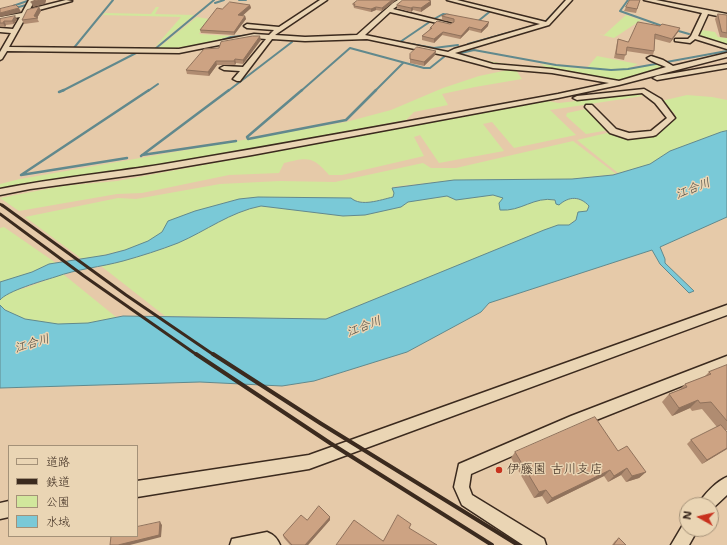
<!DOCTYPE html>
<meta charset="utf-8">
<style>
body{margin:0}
#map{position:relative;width:727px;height:545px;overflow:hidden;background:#e6caa9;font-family:"Shantell Sans","Klee One",sans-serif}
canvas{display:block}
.legend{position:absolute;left:8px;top:445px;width:130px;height:92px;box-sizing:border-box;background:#ead5b4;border:1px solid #a49178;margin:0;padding:5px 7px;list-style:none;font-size:12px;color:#3b2a1e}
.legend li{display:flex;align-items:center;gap:8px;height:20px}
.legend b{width:20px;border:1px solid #a49178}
.north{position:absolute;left:679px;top:497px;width:40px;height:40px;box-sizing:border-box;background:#ead5b4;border:1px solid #a49178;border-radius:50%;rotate:278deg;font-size:11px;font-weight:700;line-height:16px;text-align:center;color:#3b2a1e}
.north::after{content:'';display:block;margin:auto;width:14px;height:18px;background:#c8321e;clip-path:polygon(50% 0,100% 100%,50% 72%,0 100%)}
</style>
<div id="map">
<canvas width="727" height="545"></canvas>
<ul class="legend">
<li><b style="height:5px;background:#ead5b4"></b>道路</li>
<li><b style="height:5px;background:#3b2a1e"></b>鉄道</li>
<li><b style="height:11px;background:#d1e79c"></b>公園</li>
<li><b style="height:11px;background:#7ac9d7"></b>水域</li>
</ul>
<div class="north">N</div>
</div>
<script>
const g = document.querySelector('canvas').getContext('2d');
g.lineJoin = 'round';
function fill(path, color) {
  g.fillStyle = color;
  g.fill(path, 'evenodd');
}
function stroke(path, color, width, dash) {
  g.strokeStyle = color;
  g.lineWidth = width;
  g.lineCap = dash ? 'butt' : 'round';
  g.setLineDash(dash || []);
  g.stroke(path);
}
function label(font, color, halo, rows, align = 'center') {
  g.font = font + ' "Shantell Sans","Klee One",sans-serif';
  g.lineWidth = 3;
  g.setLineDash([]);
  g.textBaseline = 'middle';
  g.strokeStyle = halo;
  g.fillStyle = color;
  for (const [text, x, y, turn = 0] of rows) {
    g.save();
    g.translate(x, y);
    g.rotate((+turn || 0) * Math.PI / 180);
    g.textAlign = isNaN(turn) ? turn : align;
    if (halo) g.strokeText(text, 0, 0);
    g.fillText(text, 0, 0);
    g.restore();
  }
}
fill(new Path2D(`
 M156,7H159L155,14L194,15L155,47L181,17L103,15L105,13L151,14Z
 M626,15L641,20L614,38L598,34L604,35Z
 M197,17L209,19L199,34L231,36C206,44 182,48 157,49Z
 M702,30L715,32L718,37L727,38V45L701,37L699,35Z
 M463,54C490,64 517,65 546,67L540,64L586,69L597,56L638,64L625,70L663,63L667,66L619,80L553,70L500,66L460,55Z
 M508,70H516L522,79L475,87L442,94L448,105L414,112L406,120L203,158L0,188V184L20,179L346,122L391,110L443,88L479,76Z
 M637,94L643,96L550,110L576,135L514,148L492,122L483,124L504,151L439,163L420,135L414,137L424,156L342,175H329C313,156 308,157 284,163L279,173L229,175L142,193L117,194L19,211L0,198L62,186L117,181L547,101L559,103Z
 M687,95L712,97L727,100V131L721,132L670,151L650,164L618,173L577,140L611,132C628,145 669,136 675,114L661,101Z
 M586,109L609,130L586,134L566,116L567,113Z
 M573,141L616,174L572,179L454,180L392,187L395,193L393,197C381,200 366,205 354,200L306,197H258L239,199L195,211L165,228C155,246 101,256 82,259L25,217L118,198L136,199L220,184L280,181L335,182L423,163L431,168H456Z
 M493,195C507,197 522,201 537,200C543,200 552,196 557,203C569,198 579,196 589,205L587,211L569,225H558L326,319L165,316L101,266C127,260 155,253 180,242C207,230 231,212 261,206L343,216L365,215L401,207L408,202L447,196L456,200Z
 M4,227L56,263L49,264L32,272L0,282V228Z
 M63,274L116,317C107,319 98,322 89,323C63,327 19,324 0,305V300L3,296L12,291L25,288Z`), '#d1e79c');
const water = new Path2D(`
 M727,131V217L660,247L665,259V263L694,291L689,293L660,264L652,250L489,303L481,312L407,352L314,381L282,386L200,382L0,388V305L5,310L25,319L58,324L88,323L123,316L326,319L544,230L558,225H569L576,220L578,212L587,211L589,206C580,196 569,196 559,205L556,204L555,200C534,196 521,212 500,210L499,203L503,198L493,195L456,200L447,196L408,202L401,207L365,215L343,216L261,206C230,212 206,231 178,243C160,250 141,256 123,261C101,267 77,269 55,277C42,281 7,291 0,300V282L32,272L49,264L106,255L125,250L148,241L162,232L168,221L195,211L239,199L258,197L351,198C361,207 380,200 393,197L394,193L392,188L454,180L572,179L613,175L650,164L670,151L721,132Z`);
fill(water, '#7ac9d7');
stroke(water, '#61898d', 1);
stroke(new Path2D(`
 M239,0H246
 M628,0L620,11L665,27
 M657,0L691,7
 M215,3L224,0
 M13,6L30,0
 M15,8L26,5
 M11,15L21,13
 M434,19L443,14L449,15
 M535,19L545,22L566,0
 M477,22L493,9
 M675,30L689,34
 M365,36L434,48L458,45
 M216,42L231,37L251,35
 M400,42L431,21
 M468,44L544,23
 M73,49L113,0
 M155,49L214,0
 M461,53L474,50L556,65L611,70L628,69L727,51
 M62,91L138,52
 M148,91L158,84
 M228,91L292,42
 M301,91L350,48L424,68H430L445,56
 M375,91L403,63`), '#61898d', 2);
stroke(new Path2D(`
 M302,90L247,137L248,139L346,120L376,90
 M59,92L64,90
 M142,155L236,141
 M141,156L229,90
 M127,158L21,175L149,90`), '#61898d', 2.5);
const minor = new Path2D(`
 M29,0H35L30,9L66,0L72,1L28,13L9,47L179,49L254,34L269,35L274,30L247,28L244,26L247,24L279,27L320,0H327L275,35L305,37L357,35L393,3L398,0H406L393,9L453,24L450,26L390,12L365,35L448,52L454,49L540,24L447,0H457L546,22L566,0H572L549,25L455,53L493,64L552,69L619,81L666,67C660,64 652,62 647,58L651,56L663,60L673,66L727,53V57L619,85L558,98L252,155L141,174L30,189L0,195V189C54,178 110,173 165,164C296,142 427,118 558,94L609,83L552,73L493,68L448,56L367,39L305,41L272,39L240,81H237L233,79L240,71L224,70L220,68L224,66L243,67L266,39L254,38L179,53L7,51L2,59L0,60V52L11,33L0,32V28L13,29L20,17L0,21V17L22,13Z
 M644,0H656L727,14V18L708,14L698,36L727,45V49L695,39L690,43L675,41V39H688L691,36L702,13Z
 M727,64V68L657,80L653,78L657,76Z
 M644,89L661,99L675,118L656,135L653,136L628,139L610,133L585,107L586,105H592L616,129L629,133L651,131L667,118L655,103L642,93L577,100L573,98L577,96Z
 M727,305V315L309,469L137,497V481L309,455Z
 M727,356V368L581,426L471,474L469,487L472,495L544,539L546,545H523L462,505L454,487L459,464L571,416Z
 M727,477V495L711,510V505H698C703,495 717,481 727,477Z
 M9,501V517L0,519V503Z
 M687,522V529H698L689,545H671L684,523Z
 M267,532C274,535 277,538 280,545H230L232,539Z`);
stroke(minor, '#3b2a1e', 3);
fill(minor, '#ead5b4');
stroke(new Path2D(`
 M0,204L3,206`), '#3b2a1e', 2.5);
stroke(new Path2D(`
 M2,205L126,295L214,355
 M0,214L84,276L197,355`), '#3b2a1e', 3);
stroke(new Path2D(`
 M196,354L330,443L492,545
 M213,354L320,423L518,545`), '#3b2a1e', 4);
fill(new Path2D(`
 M396,0L382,11L376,10L371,12L354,8L353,4Z
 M403,0H429L431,5L421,12L413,10L411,12L397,8V5Z
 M640,0L636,13L624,11L626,7Z
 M250,5L251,8L242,16H245L246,19L234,35L201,33L200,30L222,9Z
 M39,7L41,11L37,18L39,22L24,24L22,20Z
 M718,14L727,15V38L720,37L715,19Z
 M442,16L488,26L481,33L469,30L460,39L442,35L434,43L422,40V36L429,30L430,28L450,24L453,22L442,20Z
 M0,19H17L14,24L6,25L5,27L0,26Z
 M660,26L680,28L678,32L670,43L655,39L654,51L653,55L626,51L624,60L614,58L617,43L618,39L628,42Z
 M261,40L243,64L236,63L235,65H217L209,76L187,74L186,70Z
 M436,51L435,55L424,66L410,63V54Z
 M727,365V430H726L727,449L702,464L687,444L691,440L717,427L702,409L692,411L690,408L672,416L662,402L669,394L679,390L685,384L704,377L709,372Z
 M618,451L646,472L639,478L626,482L621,475L608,482L604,476L547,504L542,496L534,498L511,458L515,452Z
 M307,520H330L308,545H290L284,538L283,535Z
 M619,538L626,545H612L615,541Z`), '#b08c71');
fill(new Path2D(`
 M41,0H46V1L45,4L33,7L31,2Z
 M392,0H396L382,11V8Z
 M428,0H429V2L431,1V5L421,12V8Z
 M250,5L251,8L239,19L238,15Z
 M39,7L41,11L37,18L34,16Z
 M376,7V10L371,12V9Z
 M413,7V10L411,12V8Z
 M19,8L21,12L0,17V13Z
 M15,16L17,19L14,24L12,21Z
 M245,16L246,19L234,35V32Z
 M4,21L6,25L5,27L3,23Z
 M489,22L488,26L481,33V30Z
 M469,27V30L460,39L461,36Z
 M680,28L678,32L670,43L672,39Z
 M443,32L442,35L434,43V39Z
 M260,36L261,40L243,64V60Z
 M436,51L435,55L424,66V62Z
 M235,59L236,63L235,65L234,61Z
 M216,61L217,65L209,76L208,72Z
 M698,400L690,408L672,416L679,408Z
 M727,448V449L702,464L707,460Z
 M627,468L621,475L608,482L614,476Z
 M610,470L604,476L547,504L552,498Z
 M646,472L639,478L626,482L632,476Z
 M546,490L542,496L534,498L539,492Z
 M330,517V520L308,545H305Z
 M160,522L162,525L161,537L130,545H118Z`), '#90725c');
const building = new Path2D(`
 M36,0H41L31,2Z
 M358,0H392L382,8L376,7L371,9L354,6L355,4H353Z
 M403,0H428L431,1L421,8L413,7L411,8L397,5Z
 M630,0H640L637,9L626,7Z
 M230,2L250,5L238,15L245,16L234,32L200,30L217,8L222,9Z
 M16,5L19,8L0,13V9Z
 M39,7L34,16L38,18L22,20L27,10Z
 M447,14L489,22L481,30L469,27L461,36L443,32L434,39L422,36L432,28H430L437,21L450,24L454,22V19L442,16Z
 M718,14L727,15V33L722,32Z
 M15,16L12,21H4L3,23H0V19Z
 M638,22L660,26L662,24L680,28L672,39L655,34L654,51L627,47L626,55L616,54L618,39L628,42Z
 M253,36H260L243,60L235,59L234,61H216L208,72L186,70L204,49L219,48L221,42Z
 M417,47L436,51L424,62L410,59V54Z
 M727,365V421L711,402L700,403L698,400L679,408L669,394L687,387L685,384L711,374L709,372Z
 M595,417L618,451L627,446L646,472L632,476L627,468L614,476L610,470L552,498L546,490L539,492L515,452Z
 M721,425L727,432V448L707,460L691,440Z
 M319,506L330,517L305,545H292L283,535L301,515L307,520Z
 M398,515L411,524L409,528L437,545H336L354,520L383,541Z
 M160,522L159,535L118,545H110L111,536H137V527Z
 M619,538L626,545H614Z`);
fill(building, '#cda383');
stroke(building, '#90725c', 1);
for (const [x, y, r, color] of [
 [499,470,4,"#c8321e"]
]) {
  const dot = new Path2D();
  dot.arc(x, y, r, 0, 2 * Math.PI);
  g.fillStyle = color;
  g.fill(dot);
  stroke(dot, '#ead5b4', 1.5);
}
label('italic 12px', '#44423a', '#ead5b4', [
 ["江合川",693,189,-21],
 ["江合川",364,327,-21],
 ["江合川",32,344,-17]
]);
label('13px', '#3b2a1e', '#ead5b4', [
 ["伊藤園 古川支店",507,470]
], 'left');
</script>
